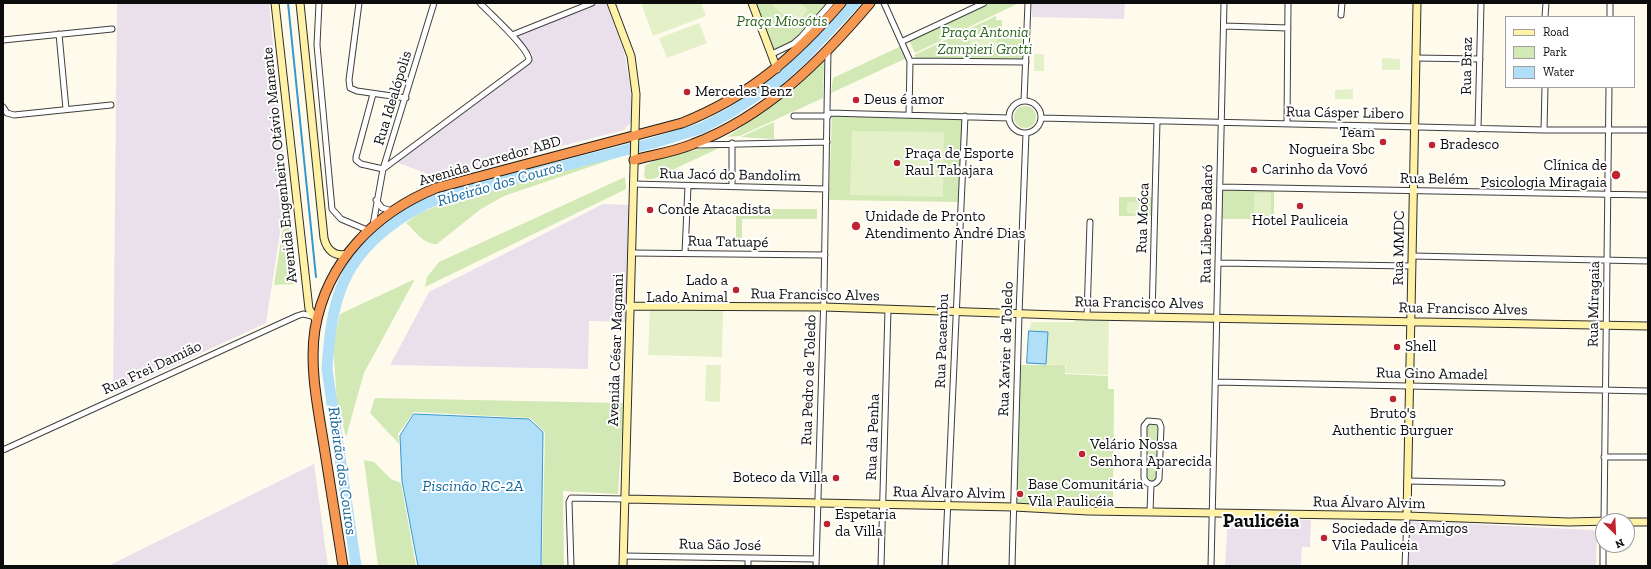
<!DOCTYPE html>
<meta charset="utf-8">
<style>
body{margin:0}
#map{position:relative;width:1651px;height:569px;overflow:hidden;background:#fffbec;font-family:"Zilla Slab",serif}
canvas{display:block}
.frame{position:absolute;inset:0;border:4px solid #0c0c0c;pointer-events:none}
.legend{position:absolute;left:1505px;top:16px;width:130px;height:72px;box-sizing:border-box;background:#fff;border:1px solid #9e9e9e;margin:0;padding:5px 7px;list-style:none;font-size:12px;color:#0c0c0c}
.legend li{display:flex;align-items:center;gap:8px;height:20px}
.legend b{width:20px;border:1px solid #9e9e9e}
.north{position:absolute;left:1595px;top:513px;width:40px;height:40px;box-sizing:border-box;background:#fff;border:1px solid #9e9e9e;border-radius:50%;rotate:156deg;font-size:11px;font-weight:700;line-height:16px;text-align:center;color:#0c0c0c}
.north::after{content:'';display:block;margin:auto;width:14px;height:18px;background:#be232f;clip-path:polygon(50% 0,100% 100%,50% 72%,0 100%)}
</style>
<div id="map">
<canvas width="1651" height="569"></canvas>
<div class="frame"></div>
<ul class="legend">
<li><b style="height:5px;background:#fff2a7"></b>Road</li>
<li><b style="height:11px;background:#d2e9b5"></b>Park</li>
<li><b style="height:11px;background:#b0dff7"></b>Water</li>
</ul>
<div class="north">N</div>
</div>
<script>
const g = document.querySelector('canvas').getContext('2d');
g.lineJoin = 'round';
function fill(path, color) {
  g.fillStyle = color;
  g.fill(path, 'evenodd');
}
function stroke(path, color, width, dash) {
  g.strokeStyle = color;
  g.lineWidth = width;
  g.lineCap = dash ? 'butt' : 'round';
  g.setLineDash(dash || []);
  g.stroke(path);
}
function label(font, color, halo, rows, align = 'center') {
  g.font = font + ' "Zilla Slab",serif';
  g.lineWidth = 4;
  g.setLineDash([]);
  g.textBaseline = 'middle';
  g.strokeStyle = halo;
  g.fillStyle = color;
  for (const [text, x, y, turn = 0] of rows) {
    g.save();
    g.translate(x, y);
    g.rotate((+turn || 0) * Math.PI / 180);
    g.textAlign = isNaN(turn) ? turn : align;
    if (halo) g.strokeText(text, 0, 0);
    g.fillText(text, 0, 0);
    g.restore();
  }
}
fill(new Path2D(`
 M117,3H269L287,188L266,323L113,394Z
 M600,3H606L624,52L630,85L632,110L631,122L624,130L438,178L396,162L531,62L533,55L516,36Z
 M1032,3H1125L1124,19L1032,17Z
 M603,204L630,205L626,322L589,321L588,369L390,365L429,292Z
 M314,464L328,566H108Z
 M1228,516L1311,520L1310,547H1302L1301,566H1225Z
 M1409,521L1593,530L1597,533L1596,566H1407Z`), '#eae0eb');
fill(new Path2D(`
 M753,3H828L792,42L773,52Z
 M986,3H1019L915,53L909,40Z
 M996,16V20H1002V30H1022V60L917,59L914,55Z
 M901,46L907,58L831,93L833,78Z
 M824,59L823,98L740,136L727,137L792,92Z
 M1014 117a11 11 0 1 1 22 0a11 11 0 1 1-22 0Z
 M832,115L962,120L958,202L829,200Z
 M774,122V139L741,137Z
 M718,145L717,149L653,179H646L644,176L645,165L667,156Z
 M622,153V156L504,196L481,209L437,244C424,245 415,231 406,223L418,214L451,200Z
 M625,177L626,189L425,287L427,277L439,262Z
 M289,188L297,284L274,285Z
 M1221,189H1274V219H1221Z
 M1119,197H1154V216H1119Z
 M736,209H817V219H742V248H736Z
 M415,279L364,373L346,437L337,402L333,343L340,314Z
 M1019,365H1065V374L1108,376V389H1114L1113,510L1015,507Z
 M375,398L624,403L618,494L563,491L564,566H542L545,432L530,418L414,412L398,434L399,444L370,413Z
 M1147,423H1158L1157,481H1146Z
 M364,460L374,462L391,479L401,483L416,566H378Z`), '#d2e9b5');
fill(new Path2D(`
 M641,3H701L706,16L653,36Z
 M775,3H800L808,10L795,25L773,6Z
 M699,23L707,43L667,58L659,38Z
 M970,34H997V50H970Z
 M1034,54H1044V71H1034Z
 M1382,58L1400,59V70H1382Z
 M1353,89V99H1335V90Z
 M852,131L944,132L943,197L850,195Z
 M1254,193H1271V216L1254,215Z
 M1127,202L1147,203V214L1127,213Z
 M650,308L723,310L722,357L648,355Z
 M1076,316L1109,317L1108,375L1065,373L1066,365L1027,364L1028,330L1030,329L1031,322H1075Z
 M706,365H721L720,402L705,401Z`), '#e4f0c7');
const water = new Path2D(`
 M1029,331L1048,332L1046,364L1027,363Z
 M414,414L529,419L543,432L541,566H418L402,481L400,436Z`);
fill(water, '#b0dff7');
stroke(water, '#3697cf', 1);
stroke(new Path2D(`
 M288,3L316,277`), '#3697cf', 2);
stroke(new Path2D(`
 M356,566L327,369C329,339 332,306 345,279C363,241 403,212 442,197L653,143L702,128L730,113L778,81L804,57L855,3`), '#b0dff7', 11);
const street = new Path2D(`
 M319,3L317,45L332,209L341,219L367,230
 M359,3L349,80L350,88L357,91L406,98
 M884,3L910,61L909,115
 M1341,15L1342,3
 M1545,17L1546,3
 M1610,17V3
 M1224,26L1288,28
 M59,34L66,109
 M512,35L592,3
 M3,40L112,29
 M903,41L984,3
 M772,54L793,44L802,36L831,3
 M1415,58L1480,59
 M910,61L1026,62
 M373,94L356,157V160L361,164L383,169L527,62L529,60C529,48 489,13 480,3
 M1024,101L1028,3
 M1009 117a16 16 0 1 1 32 0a16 16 0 1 1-32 0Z
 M3,107L7,113L14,115L111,105
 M828,113L1009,118
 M794,116H828
 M1041,118L1544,130H1648
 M1287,123L1288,3
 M1478,129L1481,3
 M1544,130L1545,87
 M698,145L827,142
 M633,184L826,189
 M732,186V143
 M1220,187L1648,195
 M376,200L382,208L392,211
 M373,225L383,169L434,3
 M631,253L825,255
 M685,253L688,186
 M1412,256L1648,261
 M1219,263L1412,266
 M1087,316L1090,222
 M1152,317L1157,121
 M1216,382L1648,391
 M1148,421L1159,422L1161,427L1159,479C1155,486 1147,486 1144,478V426Z
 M3,450L297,316L303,314L312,316
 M1604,457H1648
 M1407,481L1502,483
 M1150,512L1151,484
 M1604,521L1609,87
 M623,556L816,559
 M571,566L569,502L571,498L625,499
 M748,566V558
 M816,566L824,293L828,50
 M881,566L888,309
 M945,566L965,116
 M1012,566L1019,314L1026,133
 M1211,566L1224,3
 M1405,566L1407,516
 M1603,566V545`);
const secondary = new Path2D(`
 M275,3L309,309L317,321
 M300,3L324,238C327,251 335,257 348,254
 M611,3L631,56L636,94L623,566
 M752,3L777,69
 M630,306L824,307L1087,316L1648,326
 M625,499L1014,507L1088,511L1407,516L1569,522L1609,521
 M1407,516L1417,3
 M1627,522H1648`);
const highway = new Path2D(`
 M634,160C653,155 674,152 693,144C766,116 820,62 870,3
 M343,566C337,526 330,486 324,446C318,408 309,367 315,329C327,261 375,213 436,188L682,123C750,96 794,57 841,3`);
stroke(street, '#3f3f3f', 7);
stroke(secondary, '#2e2e2e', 9);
stroke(highway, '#1d1d1d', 11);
stroke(street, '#fff', 5);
stroke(secondary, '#fff2a7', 7);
stroke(highway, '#f69852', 9);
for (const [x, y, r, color] of [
 [687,92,4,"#be232f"],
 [856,100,4,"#be232f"],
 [1383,142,4,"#be232f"],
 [1432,145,4,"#be232f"],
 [897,163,4,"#be232f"],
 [1254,170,4,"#be232f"],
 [1616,175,5,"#be232f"],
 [1300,206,4,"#be232f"],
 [650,210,4,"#be232f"],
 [856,226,5,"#be232f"],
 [736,290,4,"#be232f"],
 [1397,347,4,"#be232f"],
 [1393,399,4,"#be232f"],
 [1082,454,4,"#be232f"],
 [836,478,4,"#be232f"],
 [1020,494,4,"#be232f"],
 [827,524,4,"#be232f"],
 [1324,538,4,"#be232f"]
]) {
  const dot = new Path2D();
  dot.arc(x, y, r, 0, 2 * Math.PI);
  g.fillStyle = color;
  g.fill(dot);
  stroke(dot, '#fff', 1.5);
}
label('italic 15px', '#2d651c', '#fff', [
 ["Praça Miosótis",782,22],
 ["Praça Antonia",985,33],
 ["Zampieri Grotti",985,50]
]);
label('15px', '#0c0c0c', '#fff', [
 ["Rua Braz",1467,66,-89],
 ["Rua Idealópolis",393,98,-73],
 ["Rua Cásper Libero",1345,113,1],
 ["Avenida Corredor ABD",490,161,-16],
 ["Avenida Engenheiro Otávio Manente",280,165,-96],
 ["Rua Jacó do Bandolim",730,175,1],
 ["Rua Belém",1434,179,1],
 ["Rua Moóca",1143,218,-88],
 ["Rua Libero Badaró",1207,224,-89],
 ["Rua Tatuapé",728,242,1],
 ["Rua MMDC",1399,248,-89],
 ["Rua Francisco Alves",815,295,1],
 ["Rua Francisco Alves",1139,303,1],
 ["Rua Miragaia",1594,304,-89],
 ["Rua Francisco Alves",1463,309,1],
 ["Rua Pacaembu",942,341,-88],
 ["Rua Xavier de Toledo",1006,349,-88],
 ["Avenida César Magnani",616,350,-88],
 ["Rua Frei Damião",152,368,-25],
 ["Rua Gino Amadel",1432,374,1],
 ["Rua Pedro de Toledo",809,380,-88],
 ["Rua da Penha",873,437,-88],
 ["Rua Álvaro Alvim",949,493,1],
 ["Rua Álvaro Alvim",1369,503,1],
 ["Rua São José",720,545,1]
]);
label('15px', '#0c0c0c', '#fff', [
 ["Mercedes Benz",695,92],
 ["Deus é amor",864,100],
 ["Team",1375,133,"right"],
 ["Nogueira Sbc",1375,150,"right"],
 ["Bradesco",1440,145],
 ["Praça de Esporte",905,154],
 ["Raul Tabajara",905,171],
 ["Clínica de",1607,166,"right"],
 ["Psicologia Miragaia",1607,183,"right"],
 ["Carinho da Vovó",1262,170],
 ["Conde Atacadista",658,210],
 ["Unidade de Pronto",865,217],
 ["Atendimento André Dias",865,234],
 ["Hotel Pauliceia",1300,221,"center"],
 ["Lado a",728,281,"right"],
 ["Lado Animal",728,298,"right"],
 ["Shell",1405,347],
 ["Bruto's",1393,414,"center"],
 ["Authentic Burguer",1393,431,"center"],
 ["Velário Nossa",1090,445],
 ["Senhora Aparecida",1090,462],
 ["Boteco da Villa",828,478,"right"],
 ["Base Comunitária",1028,485],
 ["Vila Paulicéia",1028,502],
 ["Espetaria",835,515],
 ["da Villa",835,532],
 ["Sociedade de Amigos",1332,529],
 ["Vila Pauliceia",1332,546]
], 'left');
label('italic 16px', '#14679f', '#fff', [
 ["Ribeirão dos Couros",500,184,-16],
 ["Ribeirão dos Couros",342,471,82],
 ["Piscinão RC-2A",473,486]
]);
label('bold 19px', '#0c0c0c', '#fff', [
 ["Paulicéia",1261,522]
]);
</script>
